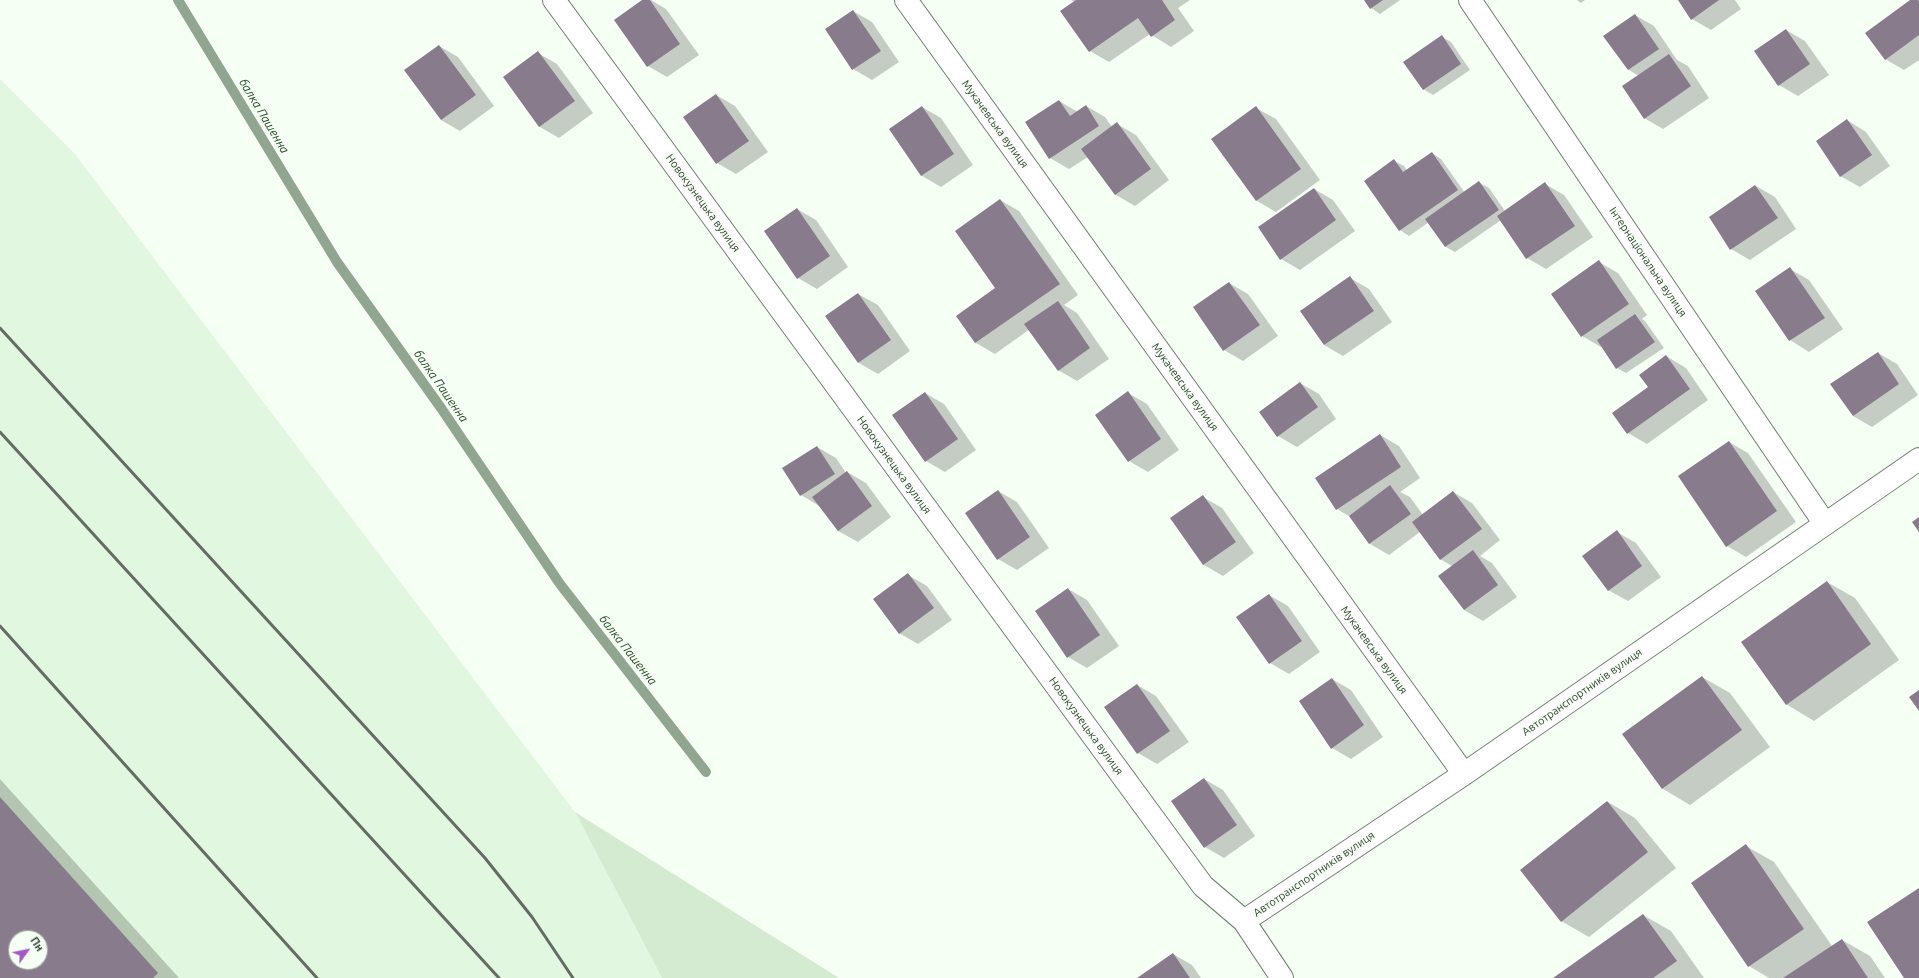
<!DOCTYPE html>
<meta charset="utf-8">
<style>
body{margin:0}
#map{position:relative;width:1919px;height:978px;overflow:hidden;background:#f5fff4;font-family:Ubuntu,sans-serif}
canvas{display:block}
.north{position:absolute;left:8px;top:930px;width:40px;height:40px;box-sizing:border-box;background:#f5fff4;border:1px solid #a8b1a8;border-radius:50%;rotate:57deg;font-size:11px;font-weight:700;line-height:16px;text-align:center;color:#353c35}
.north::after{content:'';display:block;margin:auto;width:14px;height:18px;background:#a656c7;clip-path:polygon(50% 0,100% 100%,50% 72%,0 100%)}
</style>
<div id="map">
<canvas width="1919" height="978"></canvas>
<div class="north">Пн</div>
</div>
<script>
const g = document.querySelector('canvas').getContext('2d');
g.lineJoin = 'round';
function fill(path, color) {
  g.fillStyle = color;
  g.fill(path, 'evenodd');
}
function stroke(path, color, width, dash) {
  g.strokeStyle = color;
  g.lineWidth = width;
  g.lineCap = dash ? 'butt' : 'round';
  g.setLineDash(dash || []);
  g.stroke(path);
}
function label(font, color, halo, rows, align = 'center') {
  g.font = font + ' Ubuntu,sans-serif';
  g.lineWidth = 4;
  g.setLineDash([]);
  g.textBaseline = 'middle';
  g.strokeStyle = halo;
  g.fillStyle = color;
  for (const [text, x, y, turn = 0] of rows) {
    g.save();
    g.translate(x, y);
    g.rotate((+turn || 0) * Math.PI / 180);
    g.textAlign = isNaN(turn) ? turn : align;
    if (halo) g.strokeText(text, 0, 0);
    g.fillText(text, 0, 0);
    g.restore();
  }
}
fill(new Path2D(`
 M0,79L74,153L575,812L662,978H0ZM16,938H40V962H16Z`), '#e1f7df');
fill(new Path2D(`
 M575,812L839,978H662Z`), '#d4ebd2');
fill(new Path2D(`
 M644,0H651L666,9L699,55L667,77L648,66Z
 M1071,0H1190L1178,8L1194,31L1171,47L1150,34L1109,62L1090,51L1074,2Z
 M1365,0H1400L1380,14L1371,8Z
 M1577,0H1585L1581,3Z
 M1679,0H1735L1741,9L1711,30L1692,19Z
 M1912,0H1919V60L1904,70L1885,59Z
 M853,11L872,22L899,62L872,80L853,69Z
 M1635,15L1654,26L1677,60L1688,66L1709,98L1663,129L1644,118L1639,76L1629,70L1605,36Z
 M1786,30L1805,41L1829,75L1798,96L1779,85L1756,51Z
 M1442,37L1451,42L1470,70L1433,95L1423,89Z
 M439,46L458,57L494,106L460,131L441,120Z
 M538,53L557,64L593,113L559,138L540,127L504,77Z
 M716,95L735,106L768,152L736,174L717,163Z
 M1059,101L1078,112L1086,106L1105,117L1112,127L1117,124L1136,135L1169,180L1135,206L1116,195L1088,157L1069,169L1050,158Z
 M922,107L941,118L973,165L941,187L922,176L890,129Z
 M1256,108L1276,119L1320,180L1276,212L1257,201L1213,139Z
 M1847,120L1866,132L1890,166L1860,187L1840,176Z
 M1432,153L1441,159L1465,193L1480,183L1489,188L1505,211L1545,184L1564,195L1593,237L1546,269L1527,258L1501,220L1455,252L1446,247L1429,222L1409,236L1400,230L1365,181L1394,161L1404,166L1407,171Z
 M1756,186L1775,197L1796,229L1750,260L1731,249Z
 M1314,189L1333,200L1355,231L1300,270L1281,259Z
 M1000,200L1019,211L1078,295L1064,305L1077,313L1109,359L1077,381L1058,370L1030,329L995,354L976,343L958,316L997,289Z
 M797,209L816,220L848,267L817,289L798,278Z
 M1599,262L1618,273L1647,315L1642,319L1645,321L1664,348L1626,373L1617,368L1602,346L1601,347L1582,336Z
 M1790,269L1809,280L1843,329L1809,352L1790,340L1757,291Z
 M1350,278L1369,289L1392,322L1343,356L1324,345Z
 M1229,283L1248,294L1278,336L1243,361L1224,350Z
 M858,294L878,305L910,351L878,374L859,363L827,316Z
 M1878,353L1897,364L1918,395L1872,427L1853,416Z
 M1666,356L1686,368L1708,400L1647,444L1628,433Z
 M1300,383L1319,394L1336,419L1297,447L1278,436Z
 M925,393L944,404L976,450L945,472L926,461Z
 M1128,393L1147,404L1179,450L1148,472L1129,461Z
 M1380,435L1399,446L1420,478L1400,492L1410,497L1423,515L1453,492L1472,503L1500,540L1480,556L1492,563L1517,597L1483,621L1464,610L1452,566L1440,559L1420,532L1389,555L1370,544L1352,518L1337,509L1316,478Z
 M1729,442L1748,453L1796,522L1746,557L1727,546Z
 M817,447L836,458L846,473L847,472L866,483L891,517L858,542L838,531L821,507L801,495Z
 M998,491L1017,502L1049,548L1017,570L998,559L966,513Z
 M1203,497L1222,508L1254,553L1223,576L1204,565L1171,518Z
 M1617,532L1636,543L1661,577L1628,601L1608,590Z
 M908,575L927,586L952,620L918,644L899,633Z
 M1827,582L1855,598L1899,660L1814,721L1786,704Z
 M1068,589L1087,600L1119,646L1087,668L1068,657Z
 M1269,595L1288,606L1320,652L1289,674L1270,663Z
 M1702,677L1730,693L1770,747L1690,805L1663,789Z
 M1332,679L1351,690L1383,737L1351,759L1332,748Z
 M1137,685L1156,696L1189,742L1157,764L1138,753Z
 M0,779L179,978H0ZM16,938H40V962H16Z
 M1204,779L1223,790L1255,836L1224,858L1205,847Z
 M1608,802L1635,818L1676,868L1589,937L1561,921Z
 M1746,846L1774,862L1832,946L1842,940L1870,956L1885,978H1769L1749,966Z
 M1643,915L1671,931L1704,978H1555Z
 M1173,954L1192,965L1201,978H1139Z`), '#0003');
stroke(new Path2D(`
 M178,0L337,262L441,408L560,584L706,772`), '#91a690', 10);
fill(new Path2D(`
 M642,0H650L680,44L647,67L614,20Z
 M1076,0H1162L1175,20L1151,37L1138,18L1089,52L1060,11Z
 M1364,0H1383L1370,9Z
 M1678,0H1719L1691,20Z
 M1910,0H1918L1919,2V35L1885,60L1865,33Z
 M853,10L881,51L852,70L825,29Z
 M1635,14L1659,49L1628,70L1603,36Z
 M1786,29L1810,64L1778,86L1754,51Z
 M1442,35L1461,64L1423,90L1403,62Z
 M439,45L476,95L441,120L404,70Z
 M538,51L575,101L539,127L503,77Z
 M1669,54L1691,86L1644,119L1622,86Z
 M716,94L749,141L716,164L683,117Z
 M1059,100L1070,116L1086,105L1099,126L1049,159L1025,122Z
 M922,106L954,154L921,176L889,129Z
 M1256,106L1301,169L1256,201L1211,139Z
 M1847,119L1872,155L1840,177L1816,141Z
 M1117,122L1151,169L1115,195L1081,149Z
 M1432,152L1458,190L1399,231L1364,181L1394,159L1403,172Z
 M1479,181L1499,210L1445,247L1425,219Z
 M1545,182L1575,226L1526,259L1497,216Z
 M1755,185L1778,218L1730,250L1709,217Z
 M1314,188L1336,220L1280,260L1258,227Z
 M1000,199L1060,284L975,343L956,316L995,288L955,231Z
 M797,208L830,256L797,279L764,231Z
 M1599,260L1629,304L1581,337L1551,294Z
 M1790,267L1825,318L1789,341L1755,291Z
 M1350,276L1374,311L1324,345L1300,311Z
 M1229,282L1260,325L1223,351L1193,307Z
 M858,293L891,340L858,363L825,316Z
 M1058,301L1090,348L1058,371L1024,324Z
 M1635,314L1655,342L1616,369L1597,340Z
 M1878,352L1899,384L1853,416L1830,384Z
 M1666,355L1690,389L1627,434L1612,413L1648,387L1639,375Z
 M1300,382L1318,407L1277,437L1259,412Z
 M1128,391L1161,439L1128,462L1095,415Z
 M925,392L958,439L925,462L892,415Z
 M1380,434L1401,467L1336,510L1315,478Z
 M1729,441L1777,511L1726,547L1678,476Z
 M817,446L835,474L800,496L782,468Z
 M847,471L872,506L838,531L812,497Z
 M1390,485L1411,514L1369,544L1349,516Z
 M998,490L1030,537L997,560L965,513Z
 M1453,491L1482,529L1440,560L1412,522Z
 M1203,495L1236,542L1203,565L1170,518Z
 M1919,517V532L1912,522Z
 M1617,530L1642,566L1608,591L1582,556Z
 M1473,550L1498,585L1464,610L1438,576Z
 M908,573L934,608L899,634L873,599Z
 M1827,581L1871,644L1786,705L1741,642Z
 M1068,588L1100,635L1067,658L1035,611Z
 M1269,594L1302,641L1269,664L1236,617Z
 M1702,676L1742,730L1662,789L1622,734Z
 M1332,678L1364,725L1331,749L1299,701Z
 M1137,684L1170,731L1137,754L1104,707Z
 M1919,690V711L1909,697Z
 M1204,778L1237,825L1204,848L1171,801Z
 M0,797L158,973L153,978H0ZM16,938H40V962H16Z
 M1607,801L1648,852L1561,922L1520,870Z
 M1746,844L1804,929L1748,967L1691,883Z
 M1919,888V978H1904L1867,922Z
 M1643,914L1677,961L1653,978H1553Z
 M1842,939L1868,978H1783Z
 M1173,953L1190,978H1137Z`), '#877b8c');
const minor = new Path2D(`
 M554,0L1203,886L1244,921L1282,978
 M906,0L1464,774
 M1470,0L1825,524
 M1244,921L1464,774L1919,459`);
stroke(minor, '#707f70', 24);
stroke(minor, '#fff', 22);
stroke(new Path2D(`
 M0,328L485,858L532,917L573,978
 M0,432L499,978
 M0,626L317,978`), '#646c64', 3);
label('11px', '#353c35', '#f5fff4', [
 ["Мукачевська вулиця",995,124,54],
 ["Новокузнецька вулиця",703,203,54],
 ["Інтернаціональна вулиця",1648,262,56],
 ["Мукачевська вулиця",1185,387,54],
 ["Новокузнецька вулиця",894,465,54],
 ["Мукачевська вулиця",1374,650,54],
 ["Автотранспортників вулиця",1582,692,-35],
 ["Новокузнецька вулиця",1086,726,54],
 ["Автотранспортників вулиця",1314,874,-34]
]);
label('italic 12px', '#244724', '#f5fff4', [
 ["балка Пашенна",264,116,59],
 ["балка Пашенна",441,386,55],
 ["балка Пашенна",628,650,52]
]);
</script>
